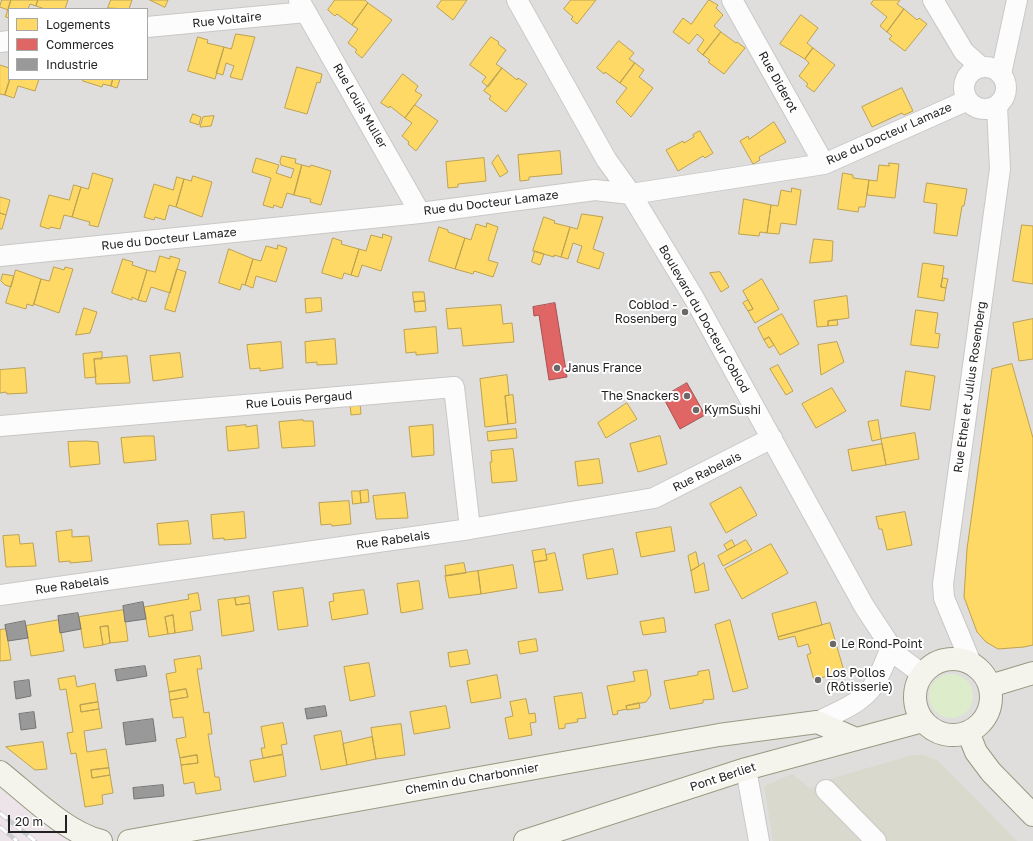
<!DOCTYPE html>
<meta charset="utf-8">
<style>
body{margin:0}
#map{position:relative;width:1033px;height:841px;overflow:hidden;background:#f0eeeb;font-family:"Golos Text",sans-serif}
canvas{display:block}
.legend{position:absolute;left:8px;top:8px;width:140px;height:72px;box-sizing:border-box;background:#fff;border:1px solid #a7a7a7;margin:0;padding:5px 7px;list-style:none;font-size:12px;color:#222}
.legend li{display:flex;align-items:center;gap:8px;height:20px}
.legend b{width:20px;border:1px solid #a7a7a7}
.scale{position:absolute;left:8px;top:815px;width:59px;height:18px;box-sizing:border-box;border:2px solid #222;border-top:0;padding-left:5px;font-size:12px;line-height:14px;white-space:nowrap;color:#222;-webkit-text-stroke:3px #fff;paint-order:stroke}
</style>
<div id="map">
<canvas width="1033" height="841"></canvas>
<ul class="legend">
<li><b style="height:11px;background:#ffd966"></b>Logements</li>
<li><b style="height:11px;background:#e06666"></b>Commerces</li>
<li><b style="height:11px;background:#999"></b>Industrie</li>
</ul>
<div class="scale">20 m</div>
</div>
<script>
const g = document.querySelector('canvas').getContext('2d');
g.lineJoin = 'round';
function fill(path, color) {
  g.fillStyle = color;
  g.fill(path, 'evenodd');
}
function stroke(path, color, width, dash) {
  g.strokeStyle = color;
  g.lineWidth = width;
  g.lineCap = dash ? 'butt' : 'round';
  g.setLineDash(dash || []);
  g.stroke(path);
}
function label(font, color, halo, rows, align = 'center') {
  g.font = font + ' "Golos Text",sans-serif';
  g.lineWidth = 4;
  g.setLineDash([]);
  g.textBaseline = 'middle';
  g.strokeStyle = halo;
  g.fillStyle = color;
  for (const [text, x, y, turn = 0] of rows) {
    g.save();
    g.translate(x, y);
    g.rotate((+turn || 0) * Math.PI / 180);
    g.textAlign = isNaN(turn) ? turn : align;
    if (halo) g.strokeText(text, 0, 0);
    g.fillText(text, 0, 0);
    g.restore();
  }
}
fill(new Path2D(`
 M0,0H1033V841H76L0,781ZM9,9H147V79H9Z`), '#dfdedc');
fill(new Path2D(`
 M0,781L76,841H0Z`), '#ede4e9');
fill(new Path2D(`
 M913,755H924L938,761L1017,841H773L764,786L792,774L811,789L819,782Z`), '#d9d9cd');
fill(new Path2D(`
 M929 696a22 22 0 1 1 44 0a22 22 0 1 1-44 0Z`), '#ddeccb');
const homes = new Path2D(`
 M2,0H11L8,10L0,7Z
 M11,0H38L36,6L30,4L28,9H9V18L6,17Z
 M38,0H68L65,9H45L36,6Z
 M111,0H132L129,9L108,8Z
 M150,0H168L165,7Z
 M335,0H365L368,3L352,25L337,14L335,16L328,10Z
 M442,0H467L453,20L437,7Z
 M571,0H596L577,24L571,19L573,17L564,9Z
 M709,0L718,5L716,8L723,15L714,26L721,32L703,55L697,50L704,40L697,34L689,44L673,32L683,18L691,24Z
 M874,0H900L897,4L904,9L887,32L880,26L887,17L871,4Z
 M368,3L392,20L362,58L355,52L357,50L348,43L358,29L352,25Z
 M904,9L917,20L919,18L927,24L905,51L889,39L892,36L887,32Z
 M801,15L818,28L807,43L813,48L805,59L780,44Z
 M721,32L736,43L737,42L745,48L724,74L708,62L710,60L703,55Z
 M236,34L255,37L242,80L230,77L234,66L226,63L223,75L216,73L224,47L231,49Z
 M198,37L208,40L207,43L224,47L215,79L188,71Z
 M491,37L499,42L498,44L506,50L496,64L502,68L488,87L482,82L486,77L470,65Z
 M619,41L634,53L629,59L635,63L620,83L605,72L604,74L597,68Z
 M813,48L835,65L814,92L806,86L808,84L799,76L809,63L805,59Z
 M635,63L644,70L639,77L653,88L631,117L616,102L627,88L620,83Z
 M0,65L9,68L10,79L5,95L0,94Z
 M297,67L322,74L320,83L317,82L307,114L285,108Z
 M502,68L517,80L518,78L527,84L506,112L489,99L491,96L484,91Z
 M403,74L418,86L415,91L422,95L405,118L390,106L389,108L381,103Z
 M10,79H39L35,91L18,86L14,98L5,95Z
 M83,79H113L111,86L103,84L102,87L83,81Z
 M113,79H120L117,88L111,86Z
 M902,88L913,111L904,115L902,113L872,127L862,107Z
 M415,105L438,121L416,151L408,144L409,142L402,136L412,123L405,118Z
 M193,114L201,117L199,125L190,122Z
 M214,116L211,126L200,127L203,117Z
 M774,122L786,142L759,157L760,160L753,164L740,141L748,136L749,139Z
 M700,131L713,153L705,158L703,156L678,171L666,150L683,141L684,143L694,137L693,135Z
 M560,151L562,174L529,177V180L520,181L518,155Z
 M498,155L508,172L500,177L492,163Z
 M282,156L296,159L295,163L302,165L294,195L287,193L282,208L274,205L273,208L263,205L271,178L252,172L256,158L279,165L276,173L291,178L294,169L281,165L280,162Z
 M484,158L486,181L458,184V187L448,188L446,162Z
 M889,163L899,164L895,198L867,195L869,180L877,181L879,165L889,166Z
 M302,165L310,167L311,165L331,171L321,205L310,202L311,199L294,195Z
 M93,173L113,179L98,227L89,225L90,222L72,217L81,187L88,189Z
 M843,173L853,175V178L869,180L865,207H859L858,212L838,209Z
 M193,176L212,182L202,217L176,207L184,179L191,181Z
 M177,177L184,179L176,207L169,205L165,220L155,217L154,220L144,217L154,184L173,190Z
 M927,183L967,189L964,206H962L957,236L934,233L937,204L924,202Z
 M74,185L81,187L72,217L64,215L60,229L50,227L49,229L40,226L49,195L69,200Z
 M792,188L801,190L796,225L781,223L779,234L767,233L771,205L778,206L781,190L791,192Z
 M0,197L10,200L6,215L0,213Z
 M744,199L771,205L767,233L760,232L759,236L739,234Z
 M0,213L6,215L2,229H0Z
 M582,214L603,217L593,249L604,253L599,269L577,262L582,246L573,243L568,259L561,257L570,227L577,229Z
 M544,217L555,221L554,223L570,227L561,257L554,255V257L533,251Z
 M487,223L498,227L488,260L498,263L493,277L474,271L473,274L455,269L465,238L471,240L476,224L486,227Z
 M1022,225L1033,226V284L1013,281Z
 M439,227L448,230V232L465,238L455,269L429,261Z
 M383,234L392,237L381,271L362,265L358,277L351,275L359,249L366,251L371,235L382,238Z
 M333,238L342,241L341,244L359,249L351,275L344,273L342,279L322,273Z
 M814,239L833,241L832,261L810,263Z
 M278,245L287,248L276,282L256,276L253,288L245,285L253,259L261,261L266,246L277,249Z
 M229,249L253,259L245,285L242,284L240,290L219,283Z
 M535,251L544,254L540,265L532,262Z
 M160,256L170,259V256L180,259L170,293L151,287L146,302L138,300L147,270L155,272Z
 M123,259L133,262L132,265L147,270L138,300L132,297V300L112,293Z
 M923,263L944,266L941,287L946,288L944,301L918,297Z
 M54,267L64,270L65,267L73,269L59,313L34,304L41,279L49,281Z
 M177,269L186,272L175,312L165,309Z
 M16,270L41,279L33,306L27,304L26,309L6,303Z
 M720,272L729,287L721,292L710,273Z
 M3,274L14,276L11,287L5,285L1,281Z
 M943,278L948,279L946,288L941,287Z
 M762,279L779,309L755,323L748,311L753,309L743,291Z
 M413,292H424L425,301L414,302Z
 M847,296L849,318L828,321V326L817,327L814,301Z
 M321,298L322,311L306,313L305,299Z
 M748,300L753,309L748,311L743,303Z
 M425,301L426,311L415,312L414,302Z
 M501,305L503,324L512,323L514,342L463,346L461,328L448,329L446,309Z
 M84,308L97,312L90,333L76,335Z
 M916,310L938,313L935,333L940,334L938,348L911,345Z
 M782,314L799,344L780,355L769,337L764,340L758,328Z
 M1033,319V359L1019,361L1013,323Z
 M837,320L838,325L828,326V321Z
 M436,327L438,353L416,355V352L406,353L404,330Z
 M769,337L774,345L769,348L764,340Z
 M335,339L337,364L317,365V362L306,363L305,342Z
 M281,342L283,368L260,371V368L250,369L247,345Z
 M837,342L844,362L821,375L818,345Z
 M102,352V359H94L96,377L85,378L83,354Z
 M180,353L183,377L153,381L150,356Z
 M127,356L130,383L96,384L94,359Z
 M1012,364L1033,438V645L1024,647L998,649L986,642L977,632L964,597L967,549L992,369Z
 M778,365L793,391L786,395L770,369Z
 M25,368L27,393L7,394L6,392L0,393V370Z
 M906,371L935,376L930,410L901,406Z
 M507,375L509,395L505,396L508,424L485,427L480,379Z
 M832,388L846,411L816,428L802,404Z
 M513,395L516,423L508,424L505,396Z
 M360,403L361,414L351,415L350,404Z
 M627,403L637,419L606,438L598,423Z
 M303,420V421H313L315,446L282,448L279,422Z
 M878,420L881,439L872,441L868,422Z
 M246,425V427L257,425L259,448L228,451L226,427Z
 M433,425L434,455L412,457L409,427Z
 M516,429L517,438L488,441L487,432Z
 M915,433L919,459L886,465L881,439Z
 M144,436H154L156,460L124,463L121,438Z
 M660,436L667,464L638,472L630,444Z
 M87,441L98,442L100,464L70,467L68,442Z
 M882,444L886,465L852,471L848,450Z
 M513,449L517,481L492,483L490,462H492L491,451Z
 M599,459L603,483L578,486L575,462Z
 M741,487L757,515L726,533L710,504Z
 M368,490L369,502L361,503L360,491Z
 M352,491H360L361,503L353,504Z
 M405,493L408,518L376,519L373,496Z
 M349,501L351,524L332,526L331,524L321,525L319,503Z
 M244,512L246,538L224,540V538L213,539L211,515Z
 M905,512L912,545L887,550L882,529H879L876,517Z
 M188,521L191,544L159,545L157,524Z
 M671,527L675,551L641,557L636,533Z
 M72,530V537L89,536L92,561L70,563V561L59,562L56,532Z
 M19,535L20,544L33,543L36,566L6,567L3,536Z
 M732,540L735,546L727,550L724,545Z
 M746,540L752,550L723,566L718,556Z
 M771,544L788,573L742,599L725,569Z
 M545,549L547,560L534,562L532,551Z
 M613,549L618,574L587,579L583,555Z
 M696,552L699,566L691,571L688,556Z
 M555,553L563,590L539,593L534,562L547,560L546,555Z
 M464,563L466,573L446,576L445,566Z
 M704,563L709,590L695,593L691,571Z
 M513,565L517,588L481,594L478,571Z
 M478,571L481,594L449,598L445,576Z
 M419,581L423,609L401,613L397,584Z
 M303,588L308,626L278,630L273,592Z
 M364,590L368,614L332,620L329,602L334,601L333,594Z
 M198,593L201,610L190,612L193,630L175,633L173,615L165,617L168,634L149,637L144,607L189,599L188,595Z
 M249,596L250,603L236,605L235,598Z
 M235,598L236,605L250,603L254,631L222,636L218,600Z
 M816,602L822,625L778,637L772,614Z
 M124,610L128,641L110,643L108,626L100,627L103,645L84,648L79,617Z
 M173,615L175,633L168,634L165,617Z
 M664,618L666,632L643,635L640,622Z
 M59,620L64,651L31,656L26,626Z
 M730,620L748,688L733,692L715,625Z
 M830,623L844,671L814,680L807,655L811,653L808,644L798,647L795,636L779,640L778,637Z
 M108,626L110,643L103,645L100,627Z
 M6,629L11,660L0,661V630Z
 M536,639L538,651L520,654L518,642Z
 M467,650L470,664L450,667L448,653Z
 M200,656L202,669H197L204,713L209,712L212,734H208L215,777H219L221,790L196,794L194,782L184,784L181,765L198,763L197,755L180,758L176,739L186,737L183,717L173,718L170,700L188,697L186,689L169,692L166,674L176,672L174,660Z
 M369,663L375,696L350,701L344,667Z
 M647,670L651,695L646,702L626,706L627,709L617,711L618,714L613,715L607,686L635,681L633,672Z
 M709,670L714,699L703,700V703L670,709L664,681L698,675V672Z
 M497,675L501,698L471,703L467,681Z
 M75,676L77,687L95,683L98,702L80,705L81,712L99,709L102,728L84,731L87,752L106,749L109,768L91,770L92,778L110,775L113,793L102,795L103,804L85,807L76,753L71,754L67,733L73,732L66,689L60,690L58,679Z
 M186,689L188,697L170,700L169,692Z
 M582,693L586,718L577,719L578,722L565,724V728L559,729L554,697Z
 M526,699L529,714L535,713L536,722L530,723L532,735L509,739L505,718L513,716L510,702Z
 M98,702L99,709L81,712L80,705Z
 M639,703L640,708L627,710L626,706Z
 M446,706L450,728L414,734L410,712Z
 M283,723L287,744L281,745L283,754L263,758L261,748H265L261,727Z
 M401,724L405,755L376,759L371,728Z
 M341,731L347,765L321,770L314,736Z
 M372,737L376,759L347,765L343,744Z
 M43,742L47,769L35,770L6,747Z
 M197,755L198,763L181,765L180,758Z
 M283,755L286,776L254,782L250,761Z
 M109,768L110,775L92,778L91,770Z`);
fill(homes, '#ffd966');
stroke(homes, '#bda252', 1);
const shops = new Path2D(`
 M555,303L567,377L549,380L539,315L534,316L533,307Z
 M687,383L705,415L680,429L663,397Z`);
fill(shops, '#e06666');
stroke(shops, '#a75252', 1);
const industry = new Path2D(`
 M143,602L146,619L125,622L123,606Z
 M78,613L81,629L60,633L58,616Z
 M25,621L28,638L8,641L5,625Z
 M145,666L147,676L117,681L115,670Z
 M29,680L31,696L16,699L14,682Z
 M325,706L327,716L307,719L305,709Z
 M34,712L36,728L21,730L19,714Z
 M153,719L156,741L126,745L123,723Z
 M163,785L164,796L134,799L133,788Z`);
fill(industry, '#999');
stroke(industry, '#757575', 1);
const street = new Path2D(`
 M299,0L420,213
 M517,0L606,159L631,194L694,298L864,606L891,647L902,659L922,674
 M732,0L824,164
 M933,0L964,52L981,67
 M147,27L306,12
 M0,42L9,41
 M964 88a21 21 0 1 1 42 0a21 21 0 1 1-42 0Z
 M1001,74L1017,0
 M0,256L420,213L595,190L631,194L824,164L968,100
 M0,426L454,387L470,529
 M0,595L470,529L654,498L772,438
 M971,663L944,598L943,584L1000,169L997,106
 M817,722C835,713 861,704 873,686C881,674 886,660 891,647
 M746,769L759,841
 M826,790L876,841`);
const secondary = new Path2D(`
 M915 697a38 38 0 1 1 76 0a38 38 0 1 1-76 0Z
 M990,686L1033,673
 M968,732L976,752L991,772L1033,815
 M0,772C29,795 65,832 101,841
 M129,841L719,735L817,722L856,739
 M525,841L746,769L923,721`);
stroke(street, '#c9c8c7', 22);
stroke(secondary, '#999a82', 24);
stroke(street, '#fdfcfc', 20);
stroke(secondary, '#f4f4ed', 22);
const rail = new Path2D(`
 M0,813L35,841
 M0,827L17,841`);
stroke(rail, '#ccc', 4.5);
stroke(rail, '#fff', 3, [9]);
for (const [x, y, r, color] of [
 [685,312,4,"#6a6968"],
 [557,368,4,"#6a6968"],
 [687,396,4,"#6a6968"],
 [696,410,4,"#6a6968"],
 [833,644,4,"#6a6968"],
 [818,680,4,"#6a6968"]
]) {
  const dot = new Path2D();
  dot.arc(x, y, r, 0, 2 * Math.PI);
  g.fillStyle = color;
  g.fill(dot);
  stroke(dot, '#fff', 1.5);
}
label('12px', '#222', '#fff', [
 ["Rue Voltaire",227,20,-6],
 ["Rue Diderot",778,82,61],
 ["Rue Louis Muller",360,106,60],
 ["Rue du Docteur Lamaze",889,134,-24],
 ["Rue du Docteur Lamaze",491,203,-7],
 ["Rue du Docteur Lamaze",169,239,-6],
 ["Boulevard du Docteur Coblod",704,319,60],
 ["Rue Ethel et Julius Rosenberg",970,387,-82],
 ["Rue Louis Pergaud",299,400,-5],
 ["Rue Rabelais",707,472,-26],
 ["Rue Rabelais",393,540,-8],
 ["Rue Rabelais",72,585,-8],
 ["Pont Berliet",723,777,-18],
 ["Chemin du Charbonnier",472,779,-10]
]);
label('12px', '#222', '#fff', [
 ["Coblod -",677,305,"right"],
 ["Rosenberg",677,319,"right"],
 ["Janus France",565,368],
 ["The Snackers",679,396,"right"],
 ["KymSushi",704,410],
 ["Le Rond-Point",841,644],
 ["Los Pollos",826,673],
 ["(Rôtisserie)",826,687]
], 'left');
</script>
